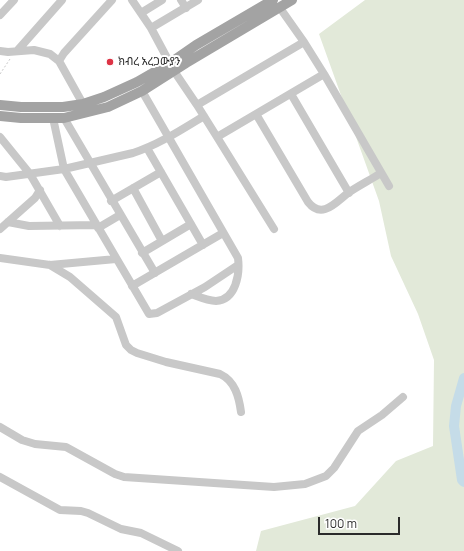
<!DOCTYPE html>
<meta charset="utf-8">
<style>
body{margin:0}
#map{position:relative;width:464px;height:551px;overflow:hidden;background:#fff;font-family:Manrope,sans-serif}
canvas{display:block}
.scale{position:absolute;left:318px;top:517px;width:82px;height:18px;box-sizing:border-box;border:2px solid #2b2b2b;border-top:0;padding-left:5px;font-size:12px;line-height:14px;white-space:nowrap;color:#2b2b2b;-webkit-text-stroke:3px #fff;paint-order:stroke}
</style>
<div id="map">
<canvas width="464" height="551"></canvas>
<div class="scale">100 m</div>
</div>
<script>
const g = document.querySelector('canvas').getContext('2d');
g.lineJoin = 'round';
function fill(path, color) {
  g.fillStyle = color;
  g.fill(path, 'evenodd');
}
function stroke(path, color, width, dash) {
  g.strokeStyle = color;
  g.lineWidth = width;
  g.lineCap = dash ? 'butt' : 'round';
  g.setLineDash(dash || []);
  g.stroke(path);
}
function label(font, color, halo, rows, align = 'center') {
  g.font = font + ' Manrope,"Noto Sans Ethiopic",sans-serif';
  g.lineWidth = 4;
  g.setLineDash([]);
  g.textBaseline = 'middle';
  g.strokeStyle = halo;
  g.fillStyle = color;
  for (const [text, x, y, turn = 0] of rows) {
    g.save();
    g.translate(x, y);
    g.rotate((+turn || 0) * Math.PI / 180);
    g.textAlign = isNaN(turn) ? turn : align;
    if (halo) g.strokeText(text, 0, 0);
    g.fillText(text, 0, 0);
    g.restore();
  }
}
fill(new Path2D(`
 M365,0H464V551H256L261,531L355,506L396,461L433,446L434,360L418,314L391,256L379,201L319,34Z`), '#e2e9d9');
stroke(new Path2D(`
 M464,378L456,406L454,426L462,480L464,482`), '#c5dce8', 10);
stroke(new Path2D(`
 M0,74L10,59`), '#c8c8c8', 1, [2, 2]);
stroke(new Path2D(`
 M132,0L151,28L174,71L197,105L217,137L324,74
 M181,0L186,8
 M280,8L304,42L324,74L389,186
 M141,13L162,0
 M0,15L14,0
 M151,28L198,0
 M0,51L8,52L34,50L50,54L59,61L83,104
 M17,51L62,0
 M59,61L64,53L112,0
 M142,91L238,258C240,274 236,300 216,301C208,301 199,297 191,294
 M291,94L349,193
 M197,105L304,42
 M256,114L308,202C322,220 336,202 348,193C358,186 370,180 381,173
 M53,118L64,169L149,314L157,313L205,287L238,265
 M64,118L155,273
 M0,137L30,174L60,226
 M217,137L274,229
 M147,148L203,245
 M0,176L6,177L64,169L133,153C158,145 181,130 204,116
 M133,188L162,241
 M111,201L161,172
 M8,222L29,226L96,225
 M98,228L120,215
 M0,229L35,198L40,190
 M142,253L191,224
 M0,258L50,265L116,259
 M50,265L70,277L116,317L126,345L131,350L137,353L166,362L220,374C235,381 239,397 241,412
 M132,286L223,233
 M0,427L22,440L35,444L66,447L115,474L124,477L274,487L305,484L326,476L334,468L358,431L382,415L403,397
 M0,477L60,510L81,511L88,513L121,529L141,533L178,551`), '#c8c8c8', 8);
stroke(new Path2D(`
 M0,105L21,107H63L83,104L104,97L137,82L170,63L196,45L273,0
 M0,116L21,118H64L108,107L142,91L186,63L292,0`), '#a3a3a3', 10);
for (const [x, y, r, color] of [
 [110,62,4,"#dd3345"]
]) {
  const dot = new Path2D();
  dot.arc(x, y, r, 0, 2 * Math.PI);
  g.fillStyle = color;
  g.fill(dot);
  stroke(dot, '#fff', 1.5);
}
label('11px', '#2b2b2b', '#fff', [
 ["ክብረ አረጋውያን",118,62]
], 'left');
</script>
